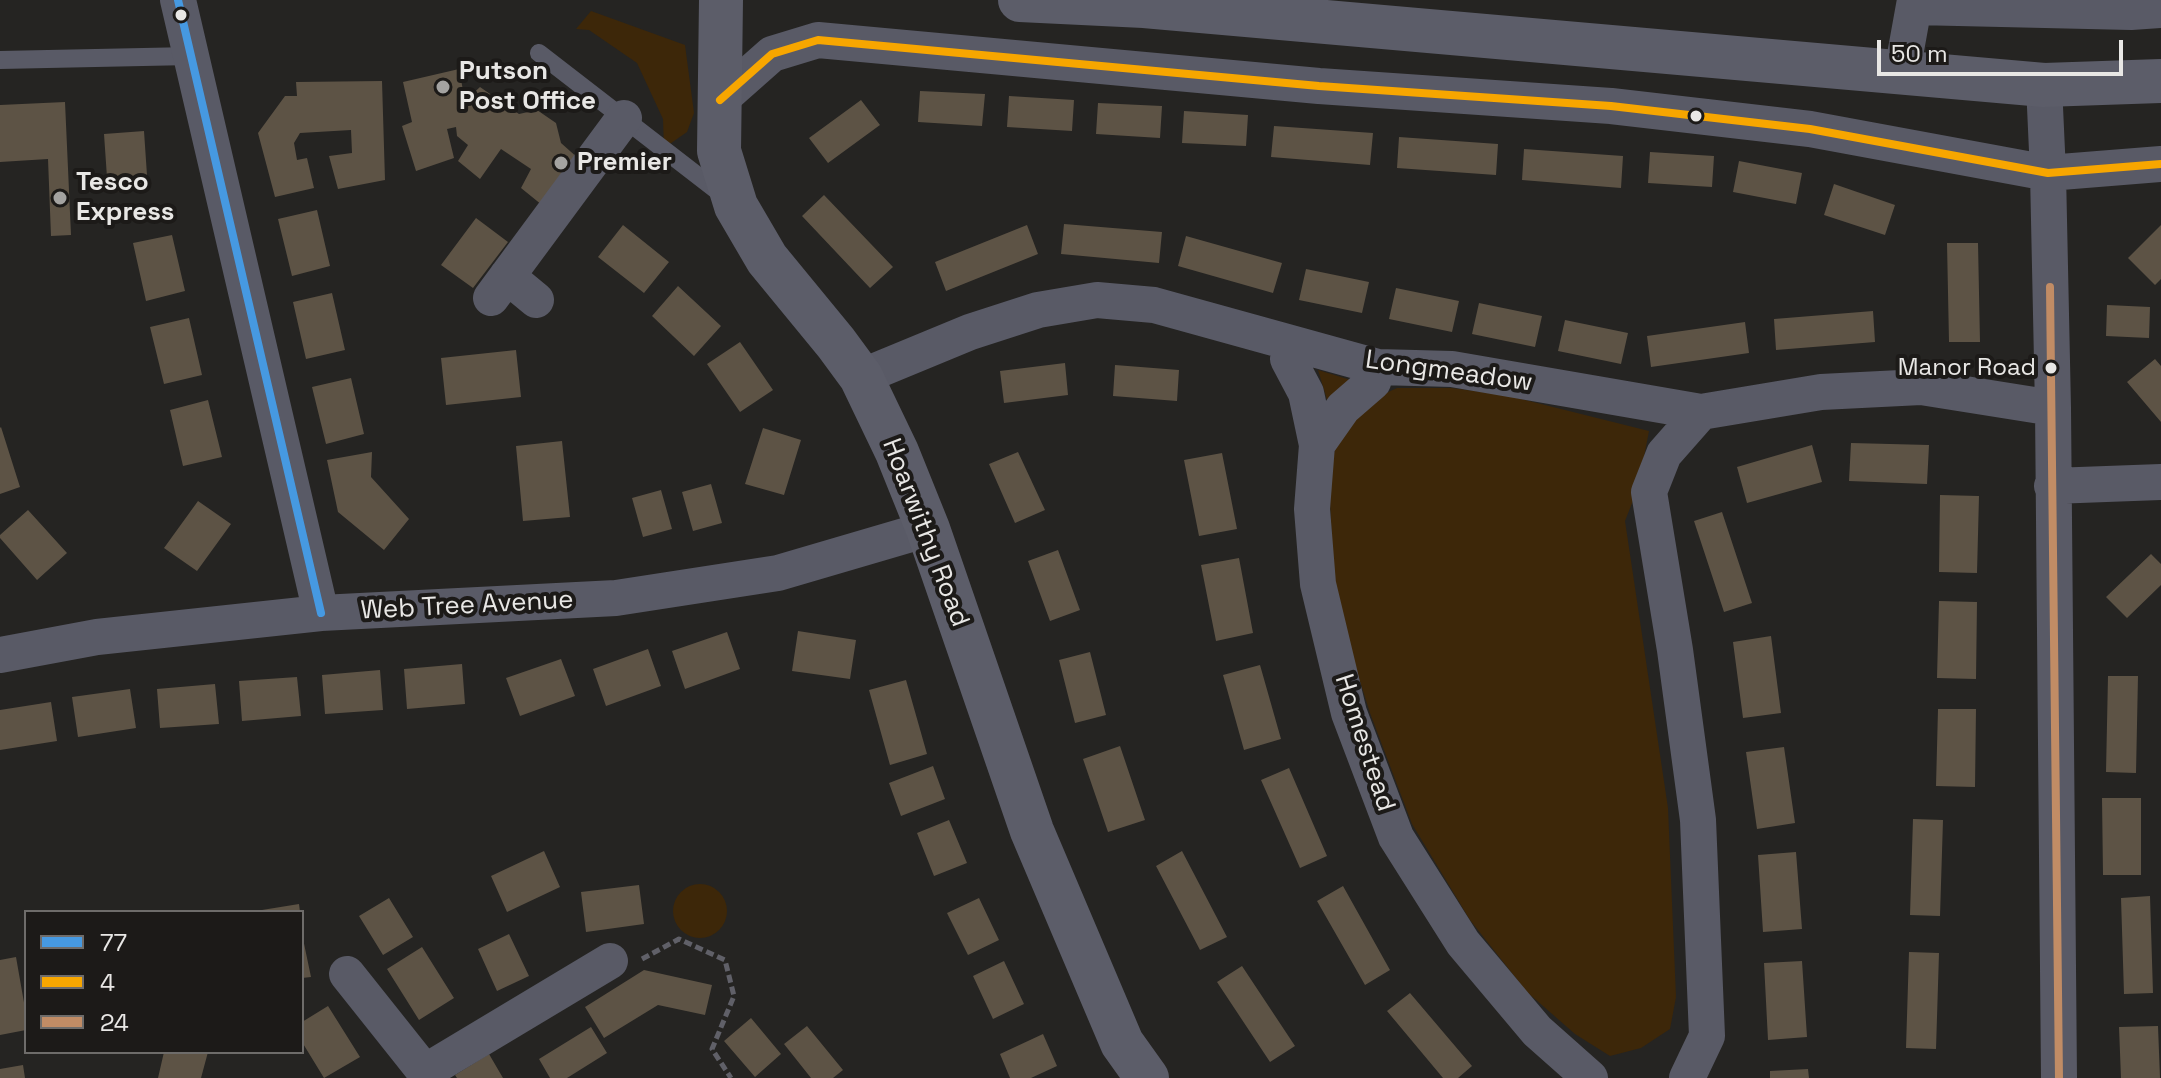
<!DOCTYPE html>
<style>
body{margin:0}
#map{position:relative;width:2161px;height:1078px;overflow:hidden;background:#252422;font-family:"Space Grotesk",sans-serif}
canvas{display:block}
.legend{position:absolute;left:24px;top:910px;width:280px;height:144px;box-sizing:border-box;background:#1c1a18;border:2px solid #6e6c6a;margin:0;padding:10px 14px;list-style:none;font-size:24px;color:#e8e7e5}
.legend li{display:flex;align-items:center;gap:16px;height:40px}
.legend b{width:40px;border:2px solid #6e6c6a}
.scale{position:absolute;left:1877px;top:40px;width:246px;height:36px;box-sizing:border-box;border:4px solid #e8e7e5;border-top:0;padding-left:10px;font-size:24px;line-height:28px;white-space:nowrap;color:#e8e7e5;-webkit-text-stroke:6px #1c1a18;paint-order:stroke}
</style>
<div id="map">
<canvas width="2161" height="1078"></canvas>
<ul class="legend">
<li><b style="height:10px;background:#4699e1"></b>77</li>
<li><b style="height:10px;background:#f7a600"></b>4</li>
<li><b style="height:10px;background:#c18c65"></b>24</li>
</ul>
<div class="scale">50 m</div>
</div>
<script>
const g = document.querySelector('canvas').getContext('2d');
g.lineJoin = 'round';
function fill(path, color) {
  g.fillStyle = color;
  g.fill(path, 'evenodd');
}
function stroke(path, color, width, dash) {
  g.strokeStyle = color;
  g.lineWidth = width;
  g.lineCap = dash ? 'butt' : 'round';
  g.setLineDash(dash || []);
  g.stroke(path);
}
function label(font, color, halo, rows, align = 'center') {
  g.font = font + ' "Space Grotesk",sans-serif';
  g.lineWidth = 8;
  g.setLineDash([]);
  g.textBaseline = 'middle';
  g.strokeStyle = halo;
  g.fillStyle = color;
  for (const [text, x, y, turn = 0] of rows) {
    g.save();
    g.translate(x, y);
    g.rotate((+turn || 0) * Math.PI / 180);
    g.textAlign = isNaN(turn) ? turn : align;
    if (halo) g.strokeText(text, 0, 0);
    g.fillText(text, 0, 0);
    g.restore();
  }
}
fill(new Path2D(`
 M591,11L685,45L694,113L687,132L664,148L663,119L637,63L589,30L576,29Z
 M1318,370L1354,381L1329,406Z
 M1397,388H1451L1505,395L1649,431L1638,488L1625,521L1668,808L1676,997L1670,1029L1641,1048L1610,1056L1575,1034L1527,992L1470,920L1412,824L1370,713L1335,602L1329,481L1336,443L1369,401Z
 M673 911a27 27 0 1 1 54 0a27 27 0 1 1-54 0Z`), '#3d2709');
fill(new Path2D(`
 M459,69L465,101L480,87L519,114L537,110L556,123L561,143L579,159L542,205L521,188L531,169L501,149L480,179L458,161L468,145L457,136L456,127L447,129L454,158L416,171L402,126L412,122L403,82Z
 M382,81L385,180L338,189L329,156L352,153L351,130L300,133L294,143L297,160L307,158L314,188L275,197L258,133L285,96H297L296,82Z
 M920,91L985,94L982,126L918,122Z
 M1009,96L1074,100L1072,131L1007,127Z
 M861,100L880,125L828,163L809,138Z
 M65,102L71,235L51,236L48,159L0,162V105Z
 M1098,103L1162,106L1160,138L1096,134Z
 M1184,111L1248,115L1246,146L1182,143Z
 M1274,126L1373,133L1370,165L1271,157Z
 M144,131L148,190L108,192L104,134Z
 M1399,137L1498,144L1496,175L1397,168Z
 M1524,149L1623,156L1621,188L1522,180Z
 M1650,152L1714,156L1712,187L1648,183Z
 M1739,161L1802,173L1796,204L1733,192Z
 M1834,184L1895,205L1885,235L1824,215Z
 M824,195L893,267L870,288L802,216Z
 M317,210L330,266L292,276L278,219Z
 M476,218L508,242L473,288L441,265Z
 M1064,224L1162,232L1159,263L1061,254Z
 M623,225L669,262L644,293L598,257Z
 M1027,225L1038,254L946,291L935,262Z
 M2161,225V279L2155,285L2128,258Z
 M172,235L185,291L146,301L133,243Z
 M1186,236L1282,263L1273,293L1178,266Z
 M1947,243H1978L1980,342H1949Z
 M1306,269L1369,282L1362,313L1299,300Z
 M678,286L721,326L694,356L652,316Z
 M1396,288L1459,301L1452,332L1389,319Z
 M332,293L345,350L306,359L293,302Z
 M1479,303L1542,316L1535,347L1472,334Z
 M2107,305L2150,307L2149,338L2106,336Z
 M1873,311L1875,342L1776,350L1774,319Z
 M189,318L202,375L164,384L150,327Z
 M1565,320L1628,333L1621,364L1558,351Z
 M1745,322L1749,353L1651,367L1647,336Z
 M740,342L773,390L740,412L707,364Z
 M516,350L521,397L446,405L441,358Z
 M2155,359L2161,366V422L2127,382Z
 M1065,363L1068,395L1004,403L1000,371Z
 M1115,365L1179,370L1177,401L1113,396Z
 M351,378L364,434L326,444L312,387Z
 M208,400L222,457L183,466L170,410Z
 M1,427L20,487L0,494V428Z
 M763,428L801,440L784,495L745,484Z
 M562,441L570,517L523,521L516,446Z
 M1851,443L1929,445L1927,484L1849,481Z
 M1812,445L1822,482L1747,503L1737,467Z
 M372,452L371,477L409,519L384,550L338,512L327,460Z
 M1018,452L1045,510L1015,523L989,464Z
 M1222,453L1237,529L1199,536L1184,460Z
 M711,484L722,523L693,531L682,492Z
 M661,490L672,529L643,537L632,498Z
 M1940,495L1979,496L1977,573L1939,572Z
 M198,501L231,524L197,571L164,548Z
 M28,510L67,553L37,580L0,538V535Z
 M1722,512L1752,603L1724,612L1694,521Z
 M1058,550L1080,610L1050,621L1028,561Z
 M2151,554L2161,564V585L2127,618L2106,597Z
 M1239,558L1253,633L1216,641L1201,565Z
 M1939,601L1977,602L1976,679L1937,678Z
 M798,631L856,640L850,679L792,671Z
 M727,632L740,669L685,689L672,651Z
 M1771,636L1781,713L1743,718L1733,642Z
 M648,649L661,686L606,706L593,669Z
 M1090,652L1106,715L1075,723L1059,660Z
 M561,659L575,696L520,716L506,678Z
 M462,664L465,704L407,709L404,669Z
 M1260,665L1281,739L1244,750L1223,675Z
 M380,670L383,710L325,714L322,675Z
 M2108,676H2138L2136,773L2106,772Z
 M297,677L301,716L242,721L239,681Z
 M906,680L927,754L890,765L869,690Z
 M215,684L219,724L160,728L157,689Z
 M130,689L136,728L78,737L72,697Z
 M51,702L57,741L0,750V710Z
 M1938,709H1976L1975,787L1936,786Z
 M1120,746L1145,820L1108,832L1083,759Z
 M1784,747L1795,823L1757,829L1746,752Z
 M933,766L945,799L901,816L889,783Z
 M1289,768L1327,856L1300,868L1261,780Z
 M2102,798H2141V875H2103Z
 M1913,819L1943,820L1940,916L1910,915Z
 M949,820L967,863L934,876L917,833Z
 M544,851L560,887L507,912L491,876Z
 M1182,851L1227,937L1200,950L1156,866Z
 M1796,852L1802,929L1763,932L1758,855Z
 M639,885L644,924L586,932L581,892Z
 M1343,886L1390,970L1365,985L1317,901Z
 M2150,896L2153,993L2124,994L2121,898Z
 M389,898L413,937L383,955L359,916Z
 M979,898L999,940L968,955L947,913Z
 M299,904L300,912H262V910Z
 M302,934L311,977L302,978Z
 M509,934L529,976L497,991L478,949Z
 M422,947L454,998L419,1020L387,969Z
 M1909,952L1939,953L1936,1049L1906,1048Z
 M16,957L26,1014V1030L0,1035V960Z
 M1004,961L1024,1004L993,1019L973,976Z
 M1802,961L1807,1037L1768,1040L1764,963Z
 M1242,966L1295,1046L1270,1062L1217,982Z
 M644,970L712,985L705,1015L658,1005L604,1038L585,1007Z
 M1410,993L1472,1066L1458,1078H1443L1387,1011Z
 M328,1006L360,1057L324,1078L302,1042V1022Z
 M751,1018L781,1054L755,1077L724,1041Z
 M807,1026L843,1070L833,1078H811L784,1044Z
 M2158,1026L2160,1078H2121L2119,1027Z
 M591,1027L607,1053L567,1078H550L539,1059Z
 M1043,1034L1057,1066L1031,1078H1010L1000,1054Z
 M164,1052H208L201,1078H158Z
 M489,1054L503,1078H457L455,1075Z
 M23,1065L25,1078H0V1069Z
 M1808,1069L1809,1078H1770V1071Z`), '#5d5345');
stroke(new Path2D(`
 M642,959L679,939L725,960L734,996L712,1049L731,1078`), '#606068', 5, [8, 4]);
stroke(new Path2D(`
 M539,53L724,196
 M0,60L191,56`), '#595a66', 18);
stroke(new Path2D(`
 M178,0L321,613
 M1915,7L2131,12L2161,10
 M1902,72L1915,0
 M2044,85L2048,173L2053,408L2059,1078
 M720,100L772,54L818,40L1319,86L1611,106L1810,129L2048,173L2161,164
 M507,276L536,300
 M491,298L624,118
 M1291,345L1288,359L1306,393L1317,445L1312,509L1318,584L1349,713L1396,837L1463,943L1537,1031L1590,1078
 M861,377L970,332L1038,310L1097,300L1154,305L1378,367L1452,369L1701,412L1821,392L1921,387L2053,408
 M1317,445L1343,408L1373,382L1378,367
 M2052,486L2161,482
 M0,655L97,637L321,613L616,598L778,573L928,529
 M347,974L425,1072
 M426,1078L425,1072L610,961
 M1687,1078L1707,1036L1698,820L1675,650L1649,492L1664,454L1701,412`), '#595a66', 36);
stroke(new Path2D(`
 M721,0L719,151L736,206L767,259L836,343L861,377L897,452L928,529L1032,831L1122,1043L1147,1078
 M1020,0L1144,6L2044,85L2161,81`), '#5c5d69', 44);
stroke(new Path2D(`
 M178,0L321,613`), '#4699e1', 8);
stroke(new Path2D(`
 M720,100L772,54L818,40L1319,86L1611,106L1810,129L2048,173L2161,164`), '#f7a600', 8);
stroke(new Path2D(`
 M2050,287L2059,1078`), '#c18c65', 8);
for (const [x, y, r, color] of [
 [181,15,7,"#e8e7e5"],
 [443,87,8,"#a4a3a1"],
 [1696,116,7,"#e8e7e5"],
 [561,163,8,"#a4a3a1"],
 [60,198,8,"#a4a3a1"],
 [2051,368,7,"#e8e7e5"]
]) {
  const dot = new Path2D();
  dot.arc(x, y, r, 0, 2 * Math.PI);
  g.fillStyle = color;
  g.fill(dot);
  stroke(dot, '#1c1a18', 3);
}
label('24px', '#e8e7e5', '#1c1a18', [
 ["Manor Road",2036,368]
], 'right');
label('bold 26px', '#e8e7e5', '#1c1a18', [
 ["Putson",459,72],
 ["Post Office",459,102],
 ["Premier",577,163],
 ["Tesco",76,183],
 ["Express",76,213]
], 'left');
label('26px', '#e8e7e5', '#1c1a18', [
 ["Longmeadow",1449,372,8],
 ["Hoarwithy Road",925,533,69],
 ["Web Tree Avenue",467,606,-3],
 ["Homestead",1364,743,72]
]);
</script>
